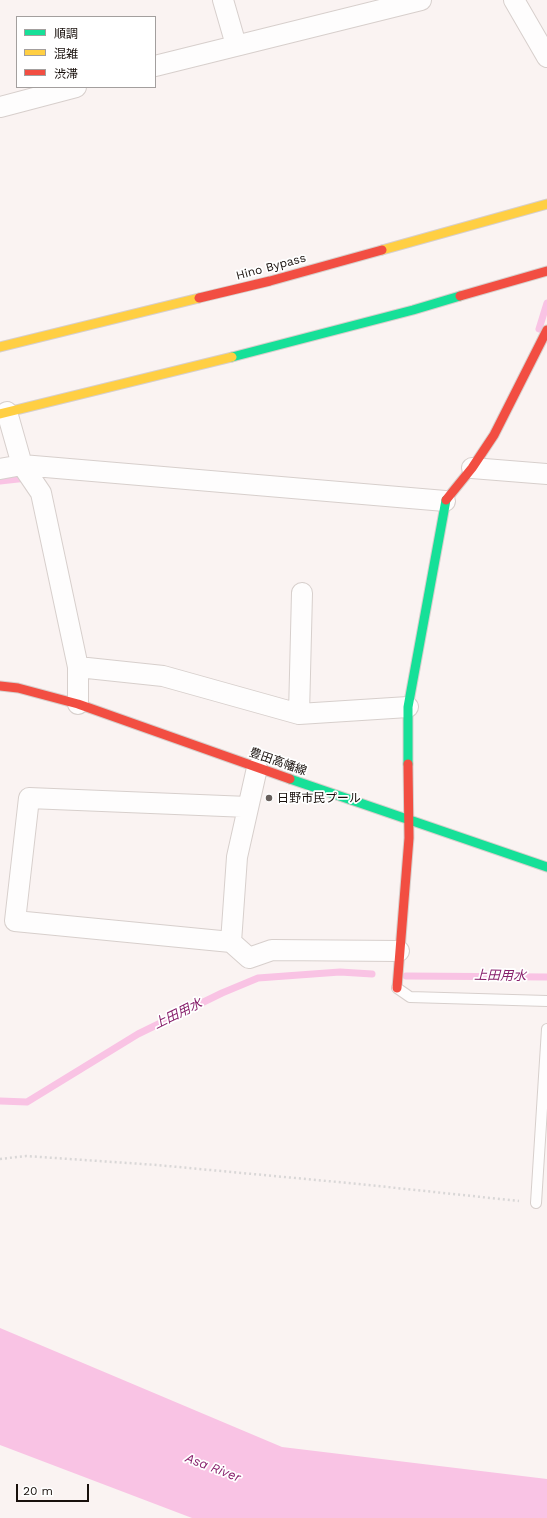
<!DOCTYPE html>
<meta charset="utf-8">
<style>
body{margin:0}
#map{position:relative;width:547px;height:1518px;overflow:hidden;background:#faf3f2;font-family:"Work Sans","Noto Sans JP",sans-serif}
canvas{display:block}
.legend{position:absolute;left:16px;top:16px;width:140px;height:72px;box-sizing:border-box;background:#fff;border:1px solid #a39f9e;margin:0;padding:5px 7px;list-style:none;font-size:12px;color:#18100c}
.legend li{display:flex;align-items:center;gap:8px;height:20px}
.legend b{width:20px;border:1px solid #a39f9e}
.scale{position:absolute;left:16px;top:1484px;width:73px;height:18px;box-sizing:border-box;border:2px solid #18100c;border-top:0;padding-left:5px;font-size:12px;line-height:14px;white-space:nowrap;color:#18100c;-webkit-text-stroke:3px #fff;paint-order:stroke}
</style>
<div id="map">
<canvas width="547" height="1518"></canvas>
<ul class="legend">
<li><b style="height:5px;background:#16e098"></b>順調</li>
<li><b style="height:5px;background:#ffcf43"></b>混雑</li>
<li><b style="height:5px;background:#f24e42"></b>渋滞</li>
</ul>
<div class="scale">20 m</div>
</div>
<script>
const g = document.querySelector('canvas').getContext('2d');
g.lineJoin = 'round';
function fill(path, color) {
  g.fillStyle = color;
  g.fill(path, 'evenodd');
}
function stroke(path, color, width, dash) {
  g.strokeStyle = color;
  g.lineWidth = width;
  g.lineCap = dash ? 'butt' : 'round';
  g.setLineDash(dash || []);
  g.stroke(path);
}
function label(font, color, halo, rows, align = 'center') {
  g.font = font + ' "Work Sans","Noto Sans JP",sans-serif';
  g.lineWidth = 3.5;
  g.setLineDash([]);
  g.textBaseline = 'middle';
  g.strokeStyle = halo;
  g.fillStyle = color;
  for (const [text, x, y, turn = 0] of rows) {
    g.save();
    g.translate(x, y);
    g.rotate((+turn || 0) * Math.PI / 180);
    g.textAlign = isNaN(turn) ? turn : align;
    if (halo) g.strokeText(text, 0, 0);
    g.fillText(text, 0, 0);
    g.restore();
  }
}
fill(new Path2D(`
 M0,1328L282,1447L547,1479V1518H192L0,1445Z`), '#f9c3e4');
stroke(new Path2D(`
 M539,329L547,303
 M0,481L27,478
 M406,976L547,977
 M0,1101L27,1102L138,1034L222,993L258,978L340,972L372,974`), '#f9c3e4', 7);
const lane = new Path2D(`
 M397,988L410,997L547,1001
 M536,1203L547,1029`);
const street = new Path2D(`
 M223,0L236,45
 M514,0L547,57
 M155,66L421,0
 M0,107L76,87
 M7,412L22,465L41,493L78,667V704
 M472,468L547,474
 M0,469L22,465L445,501
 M78,667L163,676L299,714L408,707
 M299,714L302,593
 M257,768L237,857L231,942L249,958L272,950L399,951
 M231,942L15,921L29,798L248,807`);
const fast = new Path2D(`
 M232,357L413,310L460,296
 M408,764V707L446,500
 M290,779L547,867`);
const slow = new Path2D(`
 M382,250L547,204
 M0,347L199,298
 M0,414L232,357`);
const jam = new Path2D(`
 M460,296L547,271
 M199,298L270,281L382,250
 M446,500L472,468L494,435L547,330
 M0,686L18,688L78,704L290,779
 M397,988L409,838L408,764`);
stroke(lane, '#d7cfcc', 12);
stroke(street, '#d7cfcc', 22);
stroke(fast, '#d7cfcc', 11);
stroke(slow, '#d7cfcc', 11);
stroke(jam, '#d7cfcc', 11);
stroke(new Path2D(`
 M0,1159L26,1156L157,1165L359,1184L519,1201`), '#d9d7d7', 2.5, [2, 3]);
stroke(lane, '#fefdfd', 10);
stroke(street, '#fefdfd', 20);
stroke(fast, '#16e098', 9);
stroke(slow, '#ffcf43', 9);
stroke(jam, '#f24e42', 9);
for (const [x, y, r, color] of [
 [269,798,4,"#675f5c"]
]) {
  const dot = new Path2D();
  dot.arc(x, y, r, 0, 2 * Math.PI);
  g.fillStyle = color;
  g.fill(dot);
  stroke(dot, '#fff', 1.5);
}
label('12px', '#18100c', '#fff', [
 ["Hino Bypass",271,267,-15],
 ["豊田高幡線",278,762,19]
]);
label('12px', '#18100c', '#fff', [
 ["日野市民プール",277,798]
], 'left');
label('italic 13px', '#871f6b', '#fff', [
 ["上田用水",500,976,1],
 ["上田用水",178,1014,-26],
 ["Asa River",213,1468,21]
]);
</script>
